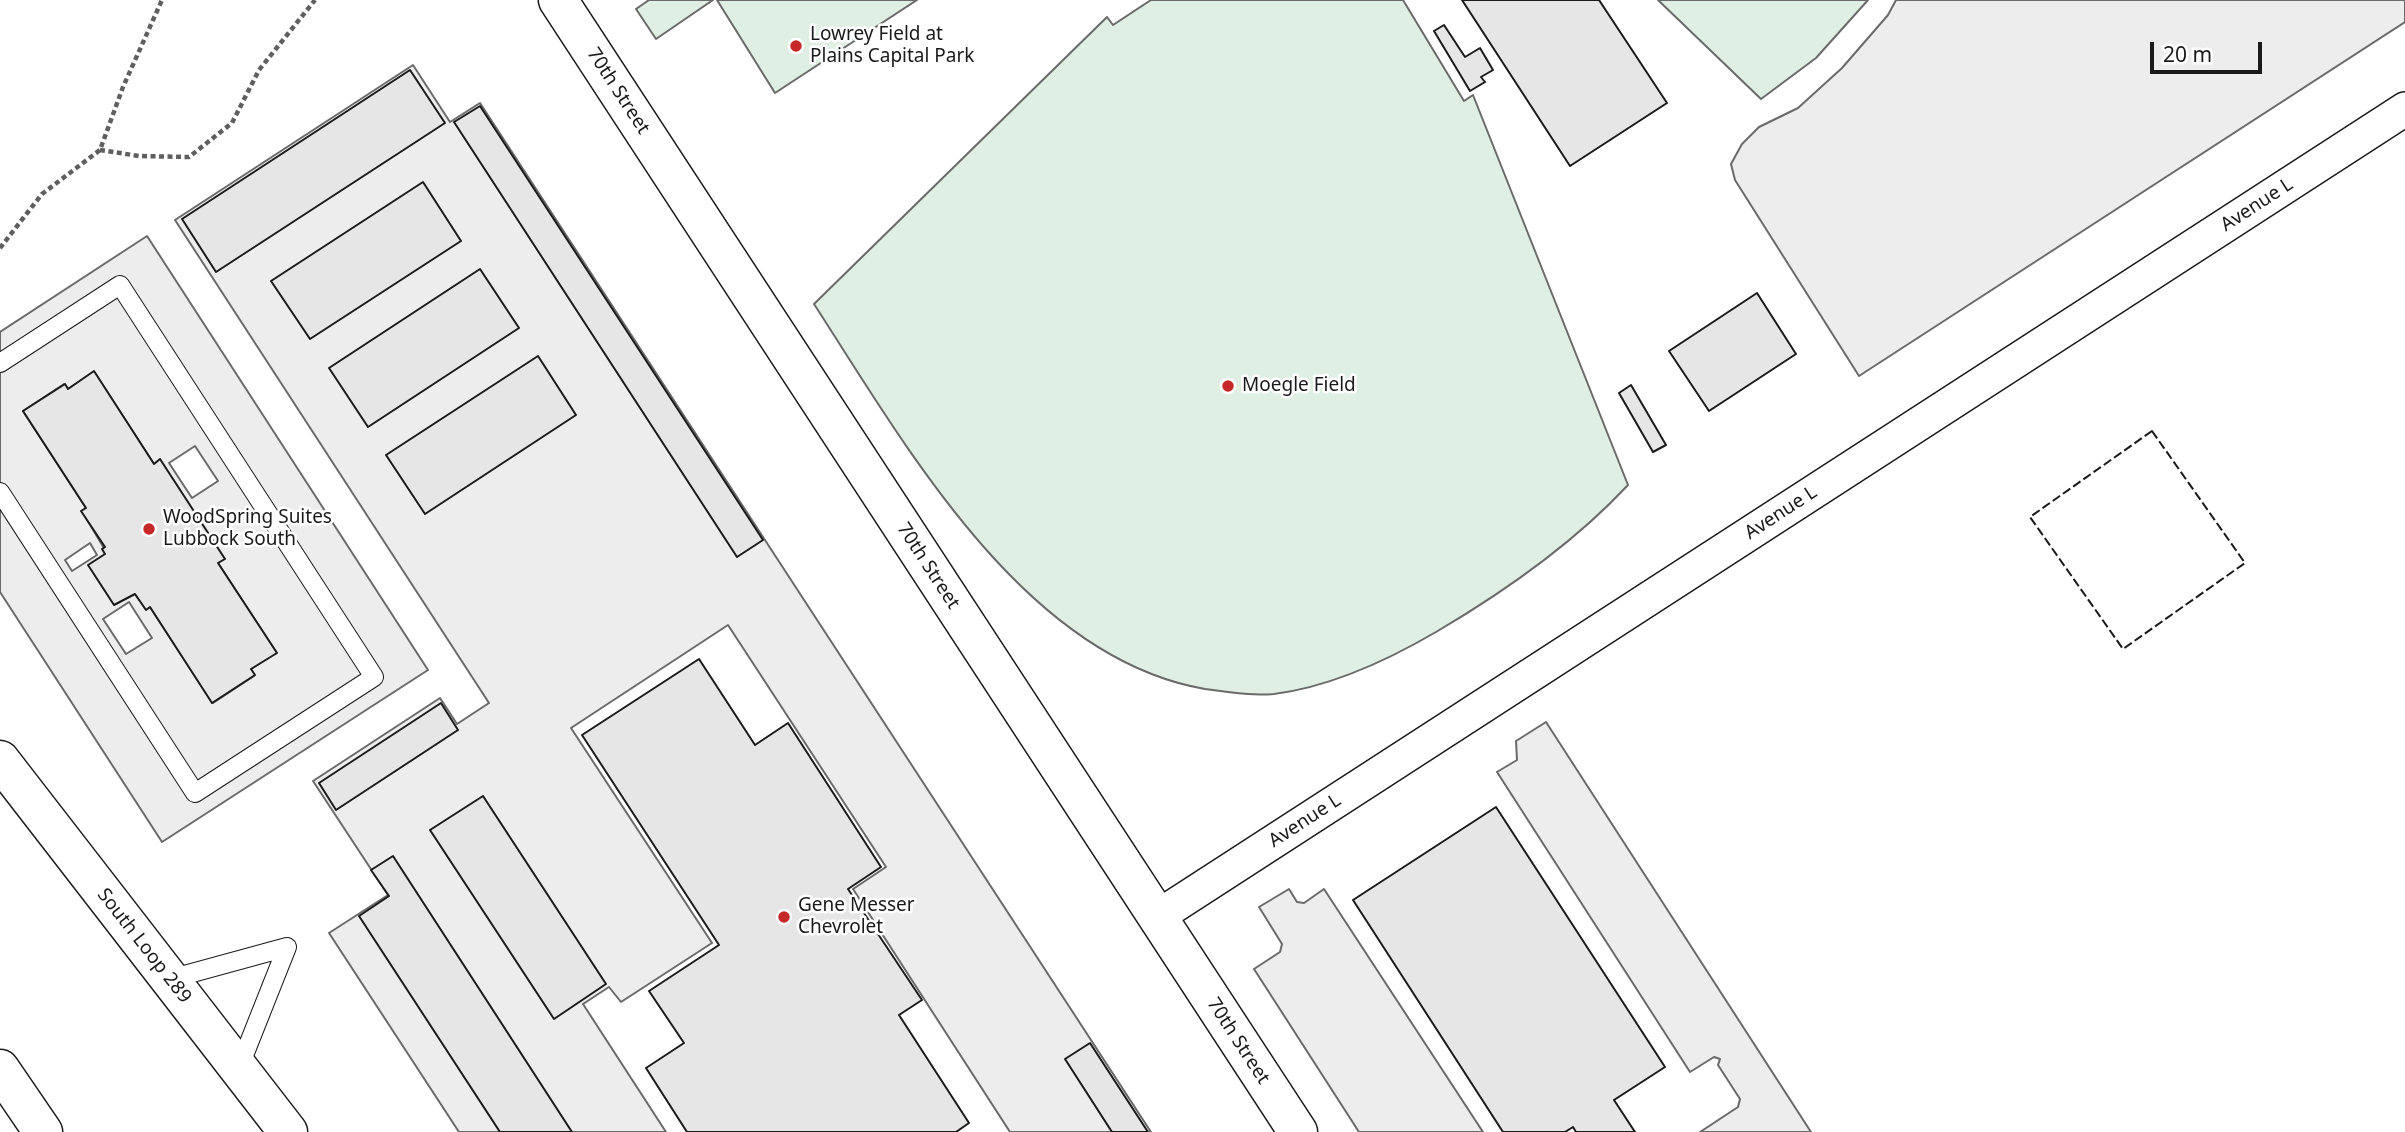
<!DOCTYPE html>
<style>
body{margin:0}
#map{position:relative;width:2405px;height:1132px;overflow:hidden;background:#fff;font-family:"Noto Sans",sans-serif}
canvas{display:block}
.scale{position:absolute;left:2150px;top:42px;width:112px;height:32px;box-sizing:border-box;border:4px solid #1a1a1a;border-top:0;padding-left:9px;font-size:21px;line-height:24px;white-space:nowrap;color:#1a1a1a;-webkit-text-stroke:5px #fff;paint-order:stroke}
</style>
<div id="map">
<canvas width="2405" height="1132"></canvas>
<div class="scale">20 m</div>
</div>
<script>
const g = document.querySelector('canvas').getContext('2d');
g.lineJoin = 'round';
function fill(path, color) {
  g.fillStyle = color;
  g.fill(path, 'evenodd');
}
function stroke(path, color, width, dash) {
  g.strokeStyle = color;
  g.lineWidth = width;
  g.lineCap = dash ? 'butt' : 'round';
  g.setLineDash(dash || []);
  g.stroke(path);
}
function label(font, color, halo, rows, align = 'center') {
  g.font = font + ' "Noto Sans",sans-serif';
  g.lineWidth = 5;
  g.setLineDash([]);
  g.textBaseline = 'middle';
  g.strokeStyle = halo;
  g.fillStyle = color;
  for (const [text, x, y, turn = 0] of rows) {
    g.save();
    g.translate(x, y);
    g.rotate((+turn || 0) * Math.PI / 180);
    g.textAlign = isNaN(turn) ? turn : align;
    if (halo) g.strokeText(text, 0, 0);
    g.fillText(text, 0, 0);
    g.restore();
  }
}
const green = new Path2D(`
 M649,0H713L656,39L636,9Z
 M717,0H917L775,93Z
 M1151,0H1403L1464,101L1473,95L1628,485C1574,543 1504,592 1436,632C1388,660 1330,687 1274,694C1251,696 1228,692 1205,689C1024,658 906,446 814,304L1107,17L1113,25Z
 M1658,0H1868L1816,58L1761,99Z`);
fill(green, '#e0efe3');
stroke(green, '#6a6a6a', 2);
const parking = new Path2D(`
 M1896,0H2405V22L1859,376L1735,180L1731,164L1742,144L1759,127L1798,108L1842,68L1888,15Z
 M413,65L450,122L480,103L1151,1132H1010L853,889L886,867L728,625L571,728L712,943L621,1002L609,987L583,1004L666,1132H459L329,933L388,895L313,781L440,698L457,724L489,703L175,220Z
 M147,236L428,670L162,842L0,592V332ZM94,372L154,464L160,460L218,563L276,652L251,669L254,676L213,703L150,607L146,609L135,594H131L82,511L86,508L23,411L64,384L68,389ZM195,446L218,481L192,498L169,463ZM90,543L97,555L72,571L65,560ZM129,602L152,638L126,654L103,619Z
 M1546,722L1811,1132H1700L1738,1107L1740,1099L1718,1065L1720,1059L1714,1057L1690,1072L1497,772L1517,760L1516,741Z
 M1289,889L1297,902L1304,903L1324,889L1483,1132H1359L1254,969L1280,952L1282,944L1259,907Z`);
fill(parking, '#ededed');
stroke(parking, '#6a6a6a', 2);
const building = new Path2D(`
 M1462,0H1599L1667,103L1570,166Z
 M1444,25L1465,57L1480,48L1493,70L1481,77L1485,82L1470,91L1434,31Z
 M410,70L445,123L216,272L182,219Z
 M480,106L763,540L737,557L454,122Z
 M423,182L461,241L310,339L271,281Z
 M480,269L519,328L368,427L329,368Z
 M1757,293L1796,354L1709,411L1669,351Z
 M538,356L576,415L425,514L386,455Z
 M94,371L154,464L160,459L225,559L218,563L277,653L251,669L255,675L212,703L150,607L146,610L135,594L114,605L88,565L105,554L102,549L105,547L81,511L86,508L23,411L65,384L68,389Z
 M1631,385L1666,445L1653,452L1619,393Z
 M699,659L755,745L788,723L881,867L848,889L922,1000L899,1015L969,1123L956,1132H687L646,1068L684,1043L649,991L719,945L582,735Z
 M441,703L458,730L336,810L319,783Z
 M483,796L606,984L554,1019L430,830Z
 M1496,807L1665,1067L1614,1100L1635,1132H1576L1573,1127L1565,1132H1503L1353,900Z
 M393,856L572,1132H500L359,916L389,896L371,870Z
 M1090,1043L1148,1132H1112L1065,1059Z`);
fill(building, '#e6e6e6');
stroke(building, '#1a1a1a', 2);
const lane = new Path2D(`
 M0,363L120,285L374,677L195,793L0,492
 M170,979L287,947L239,1068`);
const street = new Path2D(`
 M1157,917L2405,109`);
const secondary = new Path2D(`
 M558,0L1298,1132
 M0,760L288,1132`);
const highway = new Path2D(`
 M0,1069L43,1132`);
stroke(lane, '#1a1a1a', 20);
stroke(street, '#1a1a1a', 36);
stroke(secondary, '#1a1a1a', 41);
stroke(highway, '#1a1a1a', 41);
stroke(new Path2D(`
 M100,150L139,156L189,157L232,123L259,70L315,0
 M0,248L42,194L100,150L123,87L162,0`), '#5f5f5f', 4.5, [5, 3.5]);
stroke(lane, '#fff', 18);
stroke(street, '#fff', 33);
stroke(secondary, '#fff', 38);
stroke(highway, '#fff', 38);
stroke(new Path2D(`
 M2152,431L2245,563L2123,649L2030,517Z`), '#1a1a1a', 2, [9, 3.5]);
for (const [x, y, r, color] of [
 [796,46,7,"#c62828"],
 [1228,386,7,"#c62828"],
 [149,529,7,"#c62828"],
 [784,917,7,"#c62828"]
]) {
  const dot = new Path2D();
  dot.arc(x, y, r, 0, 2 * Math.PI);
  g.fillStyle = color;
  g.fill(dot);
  stroke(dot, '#fff', 2.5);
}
label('19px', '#1a1a1a', '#fff', [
 ["Lowrey Field at",810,35],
 ["Plains Capital Park",810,57],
 ["Moegle Field",1242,386],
 ["WoodSpring Suites",163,518],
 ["Lubbock South",163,540],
 ["Gene Messer",798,906],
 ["Chevrolet",798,928]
], 'left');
label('19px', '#1a1a1a', '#fff', [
 ["70th Street",618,91,57],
 ["Avenue L",2257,205,-33],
 ["Avenue L",1781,513,-33],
 ["70th Street",928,566,57],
 ["Avenue L",1305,821,-33],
 ["South Loop 289",144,946,52],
 ["70th Street",1238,1041,57]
]);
</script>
